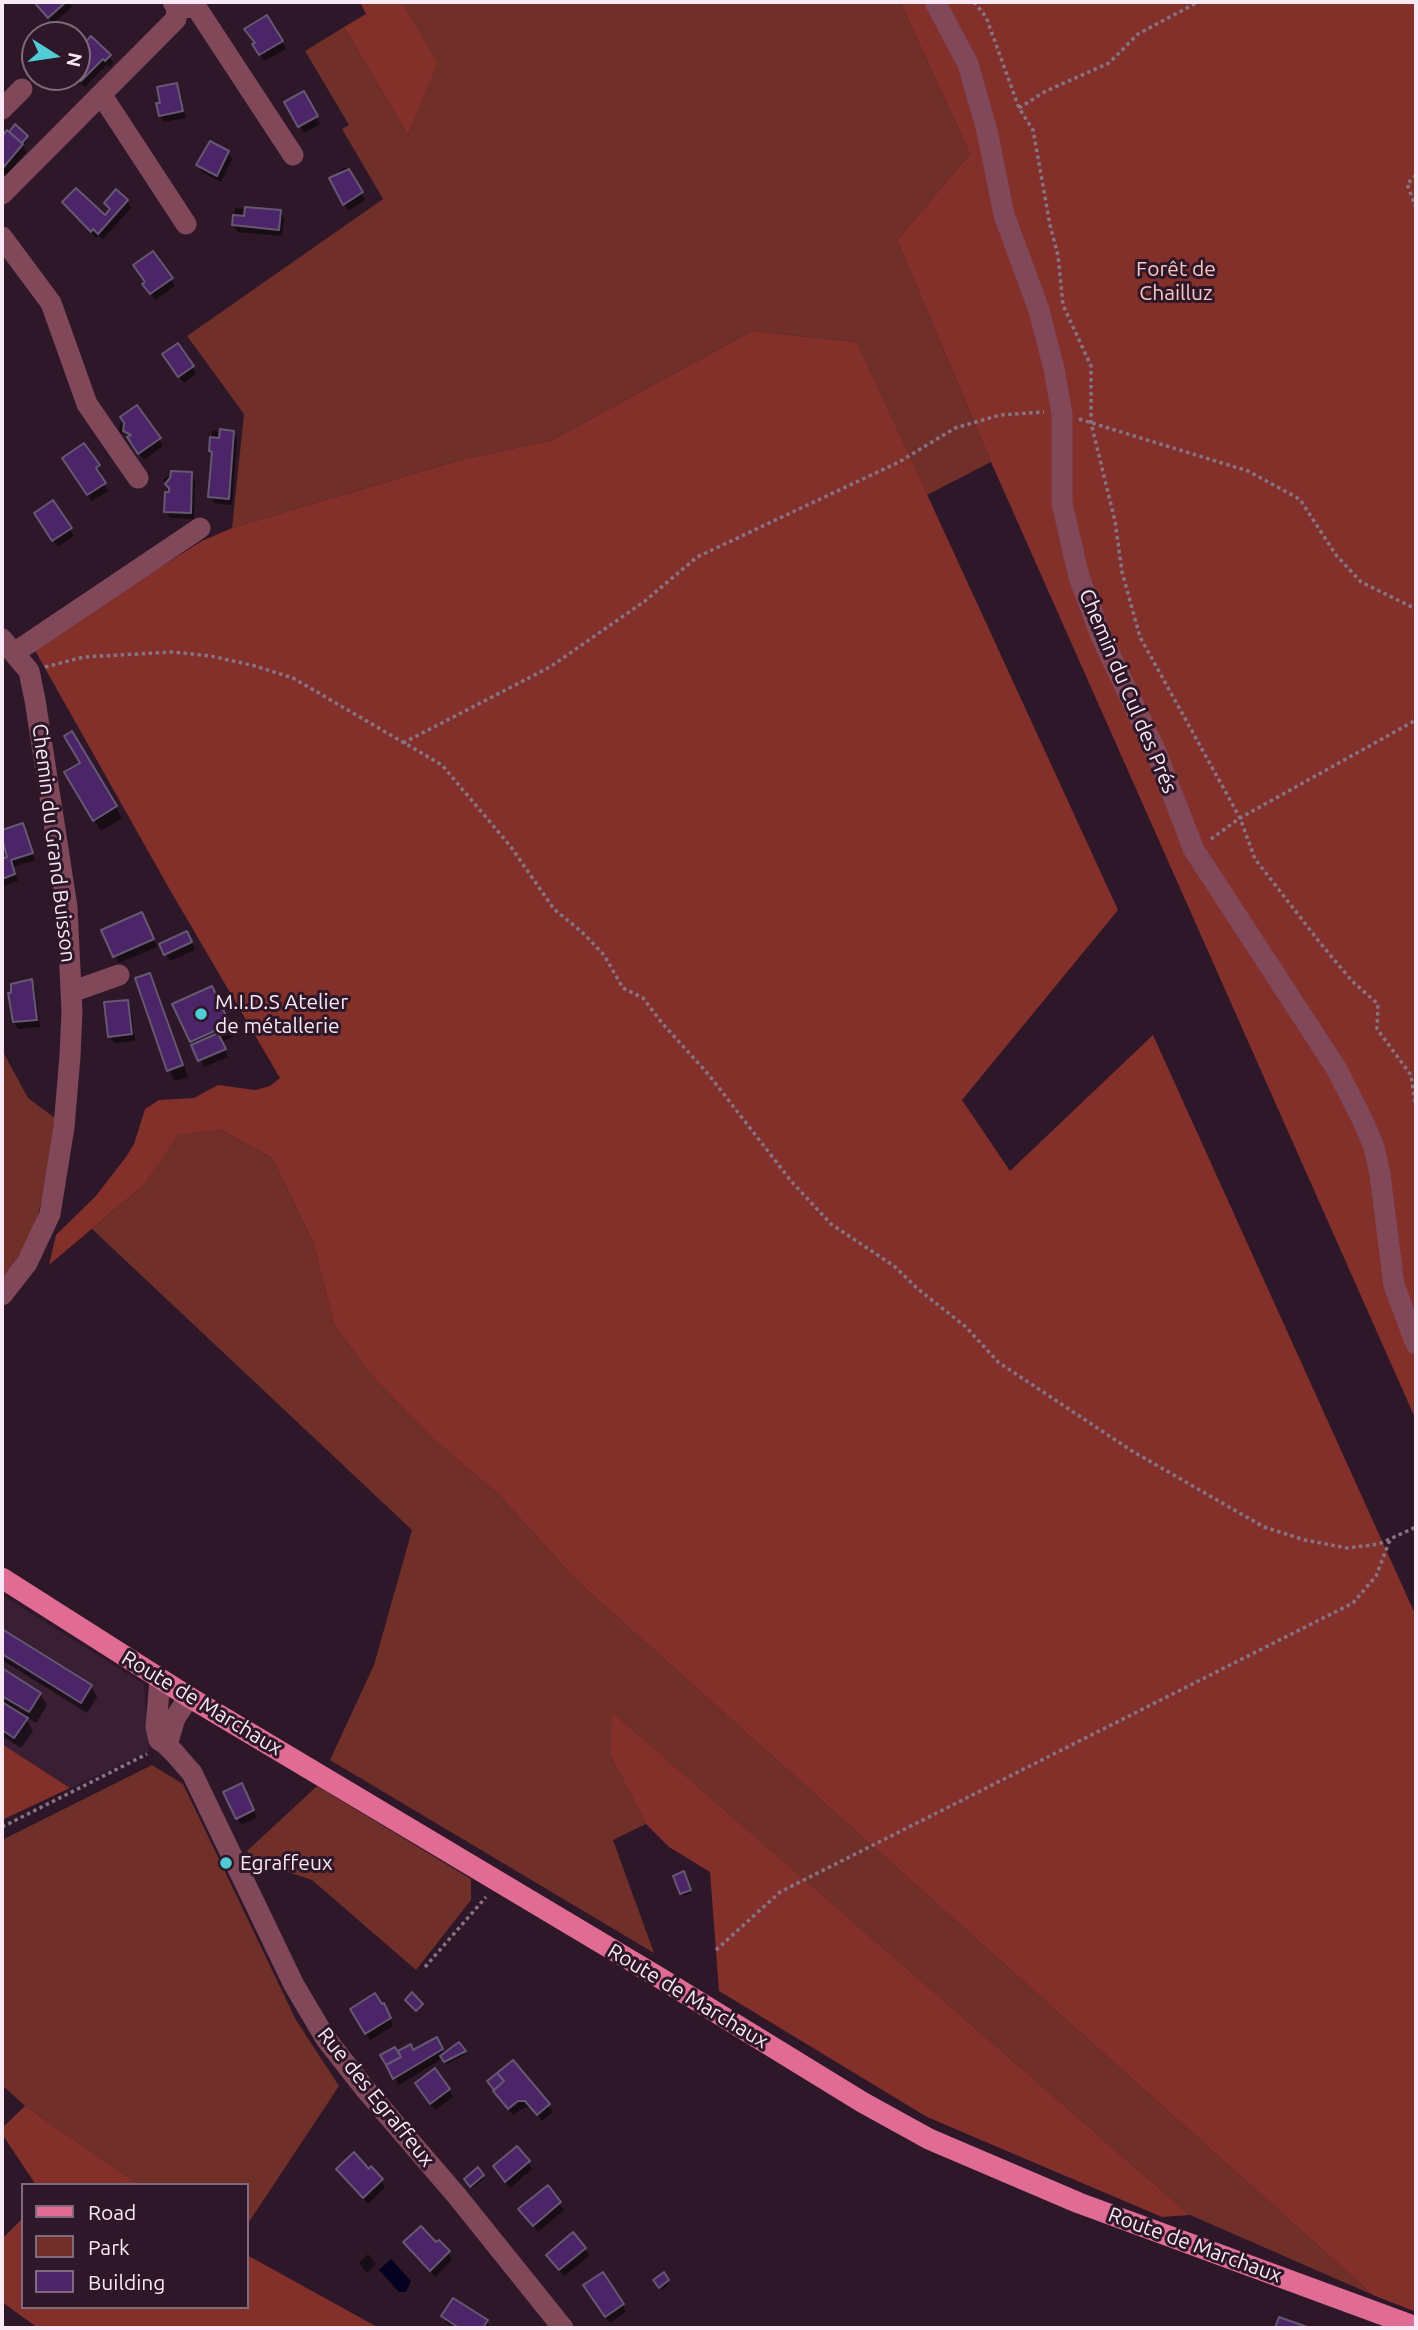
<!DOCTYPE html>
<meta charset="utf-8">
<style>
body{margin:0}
#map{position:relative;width:1418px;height:2330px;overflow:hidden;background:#2d1729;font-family:Ubuntu,sans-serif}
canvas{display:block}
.frame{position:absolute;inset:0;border:4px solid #f9e9f5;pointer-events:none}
.legend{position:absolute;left:21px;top:2183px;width:228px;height:126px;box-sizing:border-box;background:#2d1729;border:2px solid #7f6b7b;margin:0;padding:9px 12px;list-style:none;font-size:21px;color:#f9e9f5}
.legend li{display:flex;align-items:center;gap:14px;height:35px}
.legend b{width:35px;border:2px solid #7f6b7b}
.north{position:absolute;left:21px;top:21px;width:70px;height:70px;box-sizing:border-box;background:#2d1729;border:2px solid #7f6b7b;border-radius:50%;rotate:102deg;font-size:19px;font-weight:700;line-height:28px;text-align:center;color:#f9e9f5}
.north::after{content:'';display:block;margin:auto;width:24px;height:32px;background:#51ccd5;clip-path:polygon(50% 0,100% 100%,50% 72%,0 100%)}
</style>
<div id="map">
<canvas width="1418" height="2330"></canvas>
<div class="frame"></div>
<ul class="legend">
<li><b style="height:9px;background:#e16c93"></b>Road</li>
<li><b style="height:19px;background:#712f29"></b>Park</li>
<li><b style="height:19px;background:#4c2569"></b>Building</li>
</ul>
<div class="north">N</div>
</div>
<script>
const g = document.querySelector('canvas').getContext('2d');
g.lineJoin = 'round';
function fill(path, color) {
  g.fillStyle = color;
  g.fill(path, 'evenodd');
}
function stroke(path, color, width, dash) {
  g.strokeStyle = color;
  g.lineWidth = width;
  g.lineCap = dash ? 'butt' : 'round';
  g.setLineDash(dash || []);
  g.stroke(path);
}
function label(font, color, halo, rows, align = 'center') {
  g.font = font + ' Ubuntu,sans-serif';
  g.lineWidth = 6;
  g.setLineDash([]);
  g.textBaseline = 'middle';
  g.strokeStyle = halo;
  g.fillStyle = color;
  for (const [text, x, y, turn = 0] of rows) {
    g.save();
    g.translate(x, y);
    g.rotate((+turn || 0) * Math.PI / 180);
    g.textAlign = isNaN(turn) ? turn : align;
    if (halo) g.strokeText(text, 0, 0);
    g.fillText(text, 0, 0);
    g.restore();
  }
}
fill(new Path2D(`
 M2,1595L144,1684L149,1751L70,1788L2,1744Z`), '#391e34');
fill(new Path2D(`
 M402,2H900L970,154L897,240L991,462L927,495L857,342L752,331L552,440L460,460L232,528L244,414L187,336L383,199L342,129L349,125L305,51L344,27L408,135L436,63Z
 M2,1050L28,1098L55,1118C47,1172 44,1237 2,1277Z
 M221,1130L272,1158L313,1242L334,1324L368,1372L433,1439L499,1495L577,1581L1373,2295L1190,2215L613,1713L610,1755L646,1824L613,1840L654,1953L330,1760L374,1665L412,1530L92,1229L145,1184L176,1135Z
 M152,1765L183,1784L296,2020L339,2086L247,2225V2185H140L25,2106L2,2085V1840Z
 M317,1786L471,1879V1900L416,1970L312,1880L252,1860L247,1851Z`), '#712f29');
fill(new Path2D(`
 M360,2H402L437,63L408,135L344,27L366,14Z
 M900,2H1416V1420L991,462L897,240L970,154Z
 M752,331L857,342L1118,910L962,1100L1010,1171L1153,1035L1416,1616V2312L1373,2295L577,1581L499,1495L433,1439L368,1372L334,1324L313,1242L272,1158L221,1130L177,1135L145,1184L49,1265L56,1235L95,1197L126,1157L134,1144L145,1109L159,1100L194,1098L218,1085L255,1090L270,1086L280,1078L170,890L33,647L202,541L232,528L460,460L552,440Z
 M612,1712L1190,2215L1162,2217L927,2117L719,1991L710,1872L669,1847L646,1824L610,1755Z
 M2,1744L70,1788L2,1820Z
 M25,2106L140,2185H36L2,2134V2128Z
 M23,2218V2307H247V2255L379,2328H38L2,2302V2239Z`), '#84302a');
fill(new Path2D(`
 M391,2259L411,2281L406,2292H399L379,2270Z`), '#050120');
fill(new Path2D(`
 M34,2H69L72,7L53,23Z
 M267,17L286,49L264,61L254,45Z
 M77,54L109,56L113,63L110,67L107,64L85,87L75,77H77Z
 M176,85L180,92L186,118L164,122L160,115L162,104Z
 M303,94L320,124L304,133L287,103Z
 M15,127L28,140L23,146L26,152L6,175L2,172V138L7,132L14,139Z
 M228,152L232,159L221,182L202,172L198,165Z
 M346,167L365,200L348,211L332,179L343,174L340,170Z
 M127,201L131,208L103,239L98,235L96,238L64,202L105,218L111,211L106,204Z
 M235,208L280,212L284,219L282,236L238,232L234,225Z
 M171,279L175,286L155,300L149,291Z
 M168,361L192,367L196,374L184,383Z
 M137,407L163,446L144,460L126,434L121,433L119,430L122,418Z
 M212,430L222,434L233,432L237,439L232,505L214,503L210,496Z
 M69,466H98L102,473L98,475L108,491L92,501Z
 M172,473L191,474L195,481L194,519L170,518L166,511L171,490L163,480Z
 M40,520L70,529L74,536L58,547Z
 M72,733L122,818L101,831L66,773L82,764Z
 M22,825L35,860L13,867L18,881L3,886L2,861L10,858L2,832Z
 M145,921L157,947L119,963L115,956Z
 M191,940L195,950L170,961L166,954Z
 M150,975L156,986L188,1077L175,1081L169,1070Z
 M31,981L35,988L40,1027L18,1029L14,1022Z
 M217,999L235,1036L221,1042L228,1057L204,1067L175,1005Z
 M127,1001L131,1009L135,1041L114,1043L110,1036Z
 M2,1631L91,1686L97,1697L87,1713L2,1660Z
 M2,1670L40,1694L47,1705L36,1723L24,1715L33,1731L21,1748L2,1736Z
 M245,1792L257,1817L241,1825L237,1818Z
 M685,1876L691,1893L684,1896L675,1877Z
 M381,2006L388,2012L393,2026L370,2040L352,2009Z
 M436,2039L445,2055L458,2045L466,2054L447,2064L443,2058L399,2085L383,2056L397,2054L410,2047L413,2052Z
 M513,2062L553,2112L542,2121L531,2107L523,2108L513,2115L499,2098L490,2082Z
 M449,2090L453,2097L435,2110L421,2091Z
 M528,2162L532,2169L510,2188L499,2174Z
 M477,2169L484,2179L472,2188L467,2182Z
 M338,2170L369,2171L381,2180L385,2187L368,2204Z
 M547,2188L564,2210L538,2232L521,2210Z
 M405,2243L436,2245L448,2252L452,2260L435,2277Z
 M585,2249L589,2256L564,2276L552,2262Z
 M368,2254L376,2264L367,2273L359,2263Z
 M663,2274L669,2284L662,2290L656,2281Z
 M589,2293L623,2305L626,2312L610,2323Z
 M443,2316L487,2322L491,2328H454L447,2323Z`), '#0007');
const building = new Path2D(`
 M34,2H66L48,18Z
 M267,15L283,41L259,55L252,44L255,43L244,29Z
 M91,36L111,55L105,61L103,59L81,81L76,77L77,51Z
 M177,83L183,111L159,116L156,103H160L157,87Z
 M304,91L318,116L298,127L284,102Z
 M15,124L28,136L22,143L9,132Z
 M7,130L23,144L2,169V136Z
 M210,141L229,151L217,176L196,165Z
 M349,169L363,192L343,205L329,178Z
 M76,188L105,215L110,209L104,203L116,189L128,200L98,234L93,229L91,232L62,202Z
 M245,207L281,210L279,230L232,225L233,215L244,216Z
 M153,251L173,278L150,294L142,284L145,282L133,265Z
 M178,343L194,366L178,377L162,354Z
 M137,405L161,438L138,454L127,437L131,435L123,431L124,423L120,417Z
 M220,429L234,431L229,499L208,497L212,452L209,451L210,437L219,438Z
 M84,443L100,465L96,468L106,483L87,495L62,458Z
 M171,471L192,472L191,513L164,512L165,492H169V488L165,484L170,478Z
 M53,500L72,528L52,541L34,513Z
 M72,731L117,806L93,821L64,772L80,763L64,736Z
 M23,823L33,853L11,860L15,874L2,879V859L7,857L2,839V830Z
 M142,912L154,939L113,957L101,930Z
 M187,931L192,942L164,955L159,944Z
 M150,973L183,1065L167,1071L135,978Z
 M32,979L37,1020L13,1022L8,993H11V984Z
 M212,986L230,1024L190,1042L172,1004Z
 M128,1000L132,1034L108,1037L104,1002Z
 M218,1033L226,1049L198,1061L191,1045Z
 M2,1629L92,1685L81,1703L2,1654Z
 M2,1668L41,1693L29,1712L2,1696Z
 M2,1702L28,1718L14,1738L2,1730Z
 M242,1783L254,1810L236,1819L223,1792Z
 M684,1871L691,1890L680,1894L673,1876Z
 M412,1992L423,2004L416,2011L405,2000Z
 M375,1993L382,2004L384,2003L391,2018L365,2034L350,2009Z
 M437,2037L443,2049L393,2079L386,2065L401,2057L398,2051L411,2044L413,2050Z
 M459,2042L466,2051L444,2062L440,2056Z
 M395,2047L401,2057L386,2065L380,2055Z
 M513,2060L550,2104L537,2115L525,2101H518L508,2109L493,2091L504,2081L497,2073Z
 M435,2068L450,2089L430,2104L415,2083Z
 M497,2073L504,2081L494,2090L487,2081Z
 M517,2146L530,2161L505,2182L493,2166Z
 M354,2152L369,2169L371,2166L383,2179L363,2198L336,2169Z
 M478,2167L484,2175L470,2187L464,2179Z
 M548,2185L561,2202L533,2226L518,2209Z
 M421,2226L436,2242L439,2240L450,2251L430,2271L403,2242Z
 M573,2232L586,2248L559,2270L546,2255Z
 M603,2272L624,2304L605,2317L583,2285Z
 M664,2272L669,2280L659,2288L653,2280Z
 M453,2298L488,2320L483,2328H459L441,2316Z
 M1279,2317L1310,2328H1275Z`);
fill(building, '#4c2569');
stroke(building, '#655872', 2);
stroke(new Path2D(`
 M974,2L986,17L1019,108L1033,130L1050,225L1058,256L1063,305L1091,366V423L1115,521L1122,572L1140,637L1240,818L1255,859L1321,944L1352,981L1378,1004L1377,1029L1411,1075L1416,1109
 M1019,108L1046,91L1109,63L1138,34L1198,2
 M1416,175L1407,184L1416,208
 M1079,419L1248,471L1296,497L1301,501L1336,555L1361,582L1416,609
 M45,667L84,657L173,652L211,656L255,666L293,678L442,765L511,847L554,909L583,933L604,955L623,988L643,998L662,1023L709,1075L791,1181L831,1224L894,1266L918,1289L966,1327L998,1362L1132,1451L1264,1527L1305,1540L1347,1548L1379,1544L1416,1527
 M403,743L550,667L645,601L697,557L899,462L955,428L1000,415L1044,412
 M1211,839L1240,818L1416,720
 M2,1827L147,1754
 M716,1950L780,1892L1353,1603L1376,1576L1390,1540
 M425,1967L486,1897`), '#877383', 3.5, [3.5, 3.5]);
stroke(new Path2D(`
 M935,2L968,64L987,131L1004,215L1039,310L1054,369L1062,414V503L1079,577L1101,636L1156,752L1194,850L1336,1068L1363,1121L1374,1147L1380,1174L1394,1285L1416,1344
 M177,8L196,7L293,155
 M101,94L186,224
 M2,109L22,89
 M2,194L176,19L177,8L173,2
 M2,237L51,303L87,404L138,478
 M2,639L29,671L35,700L67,907L72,1011L70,1056L64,1127L50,1214L27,1263L2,1295
 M14,653L200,528
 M71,992L119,975
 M160,1679L156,1727L159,1740C172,1747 181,1762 192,1773L294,1985L326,2039L366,2090L457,2196L563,2328
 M167,1745L175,1718L189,1697`), '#814859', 21);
stroke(new Path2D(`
 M2,1578L189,1697L660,1978L862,2102L929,2139L1079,2203L1416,2327`), '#e16c93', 21);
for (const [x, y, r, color] of [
 [201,1014,7,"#51ccd5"],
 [226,1863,7,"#51ccd5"]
]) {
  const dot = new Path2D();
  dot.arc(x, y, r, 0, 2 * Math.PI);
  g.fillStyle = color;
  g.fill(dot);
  stroke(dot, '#2d1729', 2.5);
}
label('21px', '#fac7c0', '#2d1729', [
 ["Forêt de",1176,269],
 ["Chailluz",1176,293]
]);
label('21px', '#f9e9f5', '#2d1729', [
 ["Chemin du Cul des Prés",1128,691,67],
 ["Chemin du Grand Buisson",54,843,83],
 ["Route de Marchaux",202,1703,31],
 ["Route de Marchaux",688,1996,31],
 ["Rue des Egraffeux",376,2097,51],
 ["Route de Marchaux",1195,2245,20]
]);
label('21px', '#f9e9f5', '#2d1729', [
 ["M.I.D.S Atelier",215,1002],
 ["de métallerie",215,1026],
 ["Egraffeux",240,1863]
], 'left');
</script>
